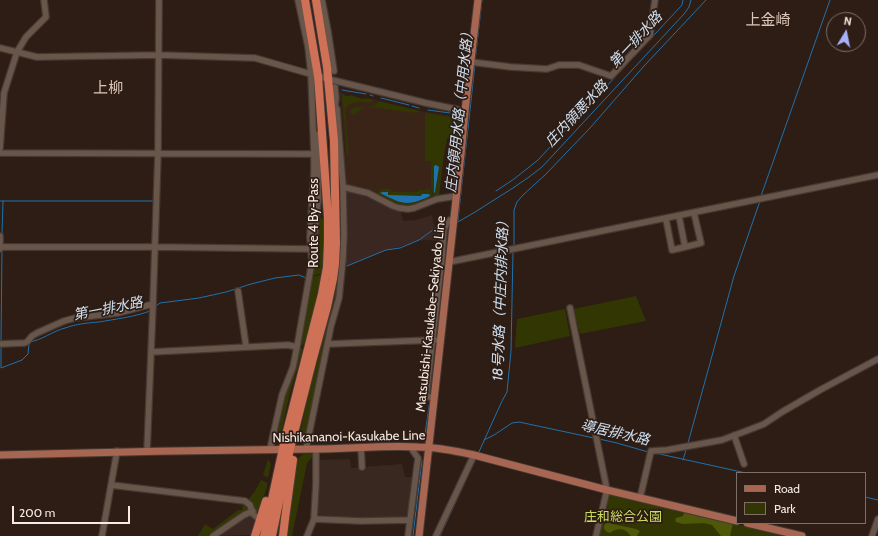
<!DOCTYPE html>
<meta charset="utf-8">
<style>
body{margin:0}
#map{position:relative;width:878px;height:536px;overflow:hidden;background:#2d1d14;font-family:Cabin,sans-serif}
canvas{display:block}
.legend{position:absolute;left:736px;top:472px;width:130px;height:52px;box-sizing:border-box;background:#2d1d14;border:1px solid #7d6f67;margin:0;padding:5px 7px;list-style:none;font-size:12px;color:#f5eae4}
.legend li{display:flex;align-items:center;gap:8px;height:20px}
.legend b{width:20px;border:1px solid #7d6f67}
.north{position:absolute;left:826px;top:12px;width:40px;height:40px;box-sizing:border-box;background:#2d1d14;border:1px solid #7d6f67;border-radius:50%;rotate:10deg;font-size:11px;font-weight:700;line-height:16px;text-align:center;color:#f5eae4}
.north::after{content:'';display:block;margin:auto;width:14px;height:18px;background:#a5b1fc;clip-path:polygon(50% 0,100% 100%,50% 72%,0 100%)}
.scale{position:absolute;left:12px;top:506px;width:118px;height:18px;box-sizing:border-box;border:2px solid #f5eae4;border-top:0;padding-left:5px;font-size:12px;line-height:14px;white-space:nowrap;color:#f5eae4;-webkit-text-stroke:3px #2d1d14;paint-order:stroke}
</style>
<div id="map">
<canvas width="878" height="536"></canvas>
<ul class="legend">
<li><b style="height:5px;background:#a66652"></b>Road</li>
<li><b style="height:11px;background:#313602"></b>Park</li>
</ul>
<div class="north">N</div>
<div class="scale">200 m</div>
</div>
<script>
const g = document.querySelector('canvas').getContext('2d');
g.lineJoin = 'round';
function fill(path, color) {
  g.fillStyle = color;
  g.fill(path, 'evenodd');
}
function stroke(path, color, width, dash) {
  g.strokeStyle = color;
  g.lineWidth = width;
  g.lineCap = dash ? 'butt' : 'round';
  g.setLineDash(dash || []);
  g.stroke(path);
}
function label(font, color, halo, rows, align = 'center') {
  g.font = font + ' Cabin,"Noto Sans JP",sans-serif';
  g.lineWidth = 3.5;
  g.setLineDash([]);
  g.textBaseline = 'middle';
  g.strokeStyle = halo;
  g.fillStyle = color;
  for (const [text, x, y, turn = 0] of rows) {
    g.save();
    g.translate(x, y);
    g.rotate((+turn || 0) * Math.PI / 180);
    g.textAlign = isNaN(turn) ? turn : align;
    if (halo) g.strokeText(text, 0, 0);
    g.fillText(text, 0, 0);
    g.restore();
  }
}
fill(new Path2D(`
 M340,91L343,94L346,96L352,95L359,99H363L366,98L420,111L453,116L454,118H455L459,123L458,134L459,135L458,139L447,138L443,162L439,196L413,207L346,185L345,154Z`), '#3a2417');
fill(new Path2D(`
 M346,190L364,194L380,201L397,211L401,213L403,221L416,220L432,215L435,229L438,233L443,234L442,241L423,240L422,241L420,240L406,245L386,250L344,267Z
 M251,513L257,519L252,535L216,536Z`), '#3a2722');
fill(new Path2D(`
 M350,459L351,468L402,464L405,477H413L408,518L345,519L316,514L319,487V460Z`), '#392820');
fill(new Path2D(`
 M343,94L346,96H353L363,99L366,98L374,100L371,102C361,103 347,100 345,111L349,155L347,154L342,95Z
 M379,101L420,111L416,113L368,107H365L353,115L350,112L351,110L353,108L374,106Z
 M335,107L340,156L342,231L340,268L337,269Z
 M425,113L451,117L452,119L455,123L456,122L455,121L457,120L459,123L458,134L459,135L458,139L447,138L443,162L439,196L435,198L431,189V161H425Z
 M382,189H391V192H418V190H425L426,189H430L434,198L413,207L398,206L377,196V192ZM382,193C397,198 414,196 430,196L418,201L409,203Z
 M319,207L320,218L325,219L323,273L312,276Z
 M340,269L337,298L305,439L299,437L336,270Z
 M323,274L320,289L305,342L303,345H300L312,277Z
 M636,296L646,321L580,334L573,309Z
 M565,309L570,336L515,348L517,319Z
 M299,347H301L303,350L290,393L280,438H275L284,398Z
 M303,454H315L307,463L292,536H287L297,460Z
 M268,459L271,464L268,478L263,475Z
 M261,480L268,483L258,516L247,501L255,491Z
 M609,494L786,536H598Z
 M243,502L251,509L212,536H198L205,524L213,529L238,510H242Z`), '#313602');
fill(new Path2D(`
 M684,512L733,523L730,536H721L712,525L704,523L683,524L676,522L675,520L676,518L683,516Z
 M608,523L636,529L640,531L637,536H631C630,535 627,531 626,531C622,528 614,529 610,533L607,532C604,529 603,528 605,524Z`), '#4f5809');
fill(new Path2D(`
 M436,165L439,167L435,192L434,193V166Z
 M383,192H388V195L421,196L422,194H429L430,196C407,207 402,204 380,193Z`), '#2072ad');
stroke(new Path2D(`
 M475,61L482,0
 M342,90L366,94
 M370,95L373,96
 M381,98L409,105
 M412,106L419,108
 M428,110L450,113
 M496,191L514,179L538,160L682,5L683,0
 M761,196L830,0
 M0,201H154
 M159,201L160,177
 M458,220L475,64
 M458,222L475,212L513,188L529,177L542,167L684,14L689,7L691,0
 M2,234L3,201
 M514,247V210L517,202L523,195L546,174L590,128L644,66L706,0
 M445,249L447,228L450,226
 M347,266L386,250L400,248L419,240L448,219
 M156,306L160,303L199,298L226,292L251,284L275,278L299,275L306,278
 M436,339L442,282
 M1,342L2,249
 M30,342C42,340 53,331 65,328C76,324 87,323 99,322C116,319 134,317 150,311
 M1,345V368L22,360L28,354L29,344
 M430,395L435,342
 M425,434L430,400
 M599,439L617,443L648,452
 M484,440L494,435L512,423L519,422L594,438
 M688,443L734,276L760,201
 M655,453L746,473
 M478,454L502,401L507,392L511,351L513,252
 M683,460L686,450
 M865,497L878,500
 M413,536L422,460
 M440,536L476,458`), '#2072ad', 1);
const minor = new Path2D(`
 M322,0L328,31L334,71
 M0,48L37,57L159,55L255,58L328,79L426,103L465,111
 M471,62L511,67L547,69L559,65H579L611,76L650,35L655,0
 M335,87L336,98L335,106
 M0,148L4,93L17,52L26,37L46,17L44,0
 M0,153L314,154
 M343,187L368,193L393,206L399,208L408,209L414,208L437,199L457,196
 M666,219L672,250L685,247L679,216
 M0,236V249
 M0,247H155L311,249
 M685,247L701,243L694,213
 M313,249L318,200V134
 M449,262L878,175
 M238,291L246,346
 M570,308L607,490L596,536
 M0,344L24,343L27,342L32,336L37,333L64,321L75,318L118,313L153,304
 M328,344L435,340
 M151,352L288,345L297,347
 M434,397H426L442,257L444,229L447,223L450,220H454
 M734,435L744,464
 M361,447L362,467
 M270,449L282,395L293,367L297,347L312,261L310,237L314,171V154L311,74L308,47L298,0
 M306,449L331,326L339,298L343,258L344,235L343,187L337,109L335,106L331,103
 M147,451L153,304L158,153L159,0
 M111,485L245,501L250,505L253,514L260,520
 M640,498L651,451L667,450L722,440L746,431L764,424L782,412L820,390L878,359
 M314,519L361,521L410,520
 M102,536L117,451
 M213,536L244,515L253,511
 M307,536L314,519L316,483V449
 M408,536L418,458L413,451
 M436,536L474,455
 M872,536L878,519`);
const major = new Path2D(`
 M0,455C105,452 210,450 315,449C349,449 383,445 418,447C437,447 456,451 474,455L607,490L737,521
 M747,523L802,536
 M419,536L461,154L465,111L478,0`);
const highway = new Path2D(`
 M255,536L266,501
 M264,536L285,439L322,294L327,267L328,242V218L318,76L305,0
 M272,536L290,449L312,362L327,307L333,279L335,264L336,243L334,141L327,67L316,0
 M283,536L285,519L293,460`);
stroke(minor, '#463934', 8);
stroke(major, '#463934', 9);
stroke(highway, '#463934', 10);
stroke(minor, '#69564b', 5.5);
stroke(major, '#a66652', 7);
stroke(highway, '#cf7156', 8);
label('13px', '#f5eae4', '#2d1d14', [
 ["Route 4 By-Pass",314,223,-90],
 ["Matsubishi-Kasukabe-Sekiyado Line",431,314,-84],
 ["Nishikananoi-Kasukabe Line",349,437,-1]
]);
label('13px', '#cbdc61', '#2d1d14', [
 ["庄和総合公園",623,517]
]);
label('italic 14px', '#cee0f1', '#2d1d14', [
 ["第一排水路",636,40,-47],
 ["庄内領用水路（中用水路）",460,109,-84],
 ["庄内領悪水路",577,114,-47],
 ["18号水路（中庄内排水路）",501,297,-88],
 ["第一排水路",108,309,-11],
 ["導居排水路",615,433,13]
]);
label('15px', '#dbc4b8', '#2d1d14', [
 ["上金崎",768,21],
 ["上柳",108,89]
]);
</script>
